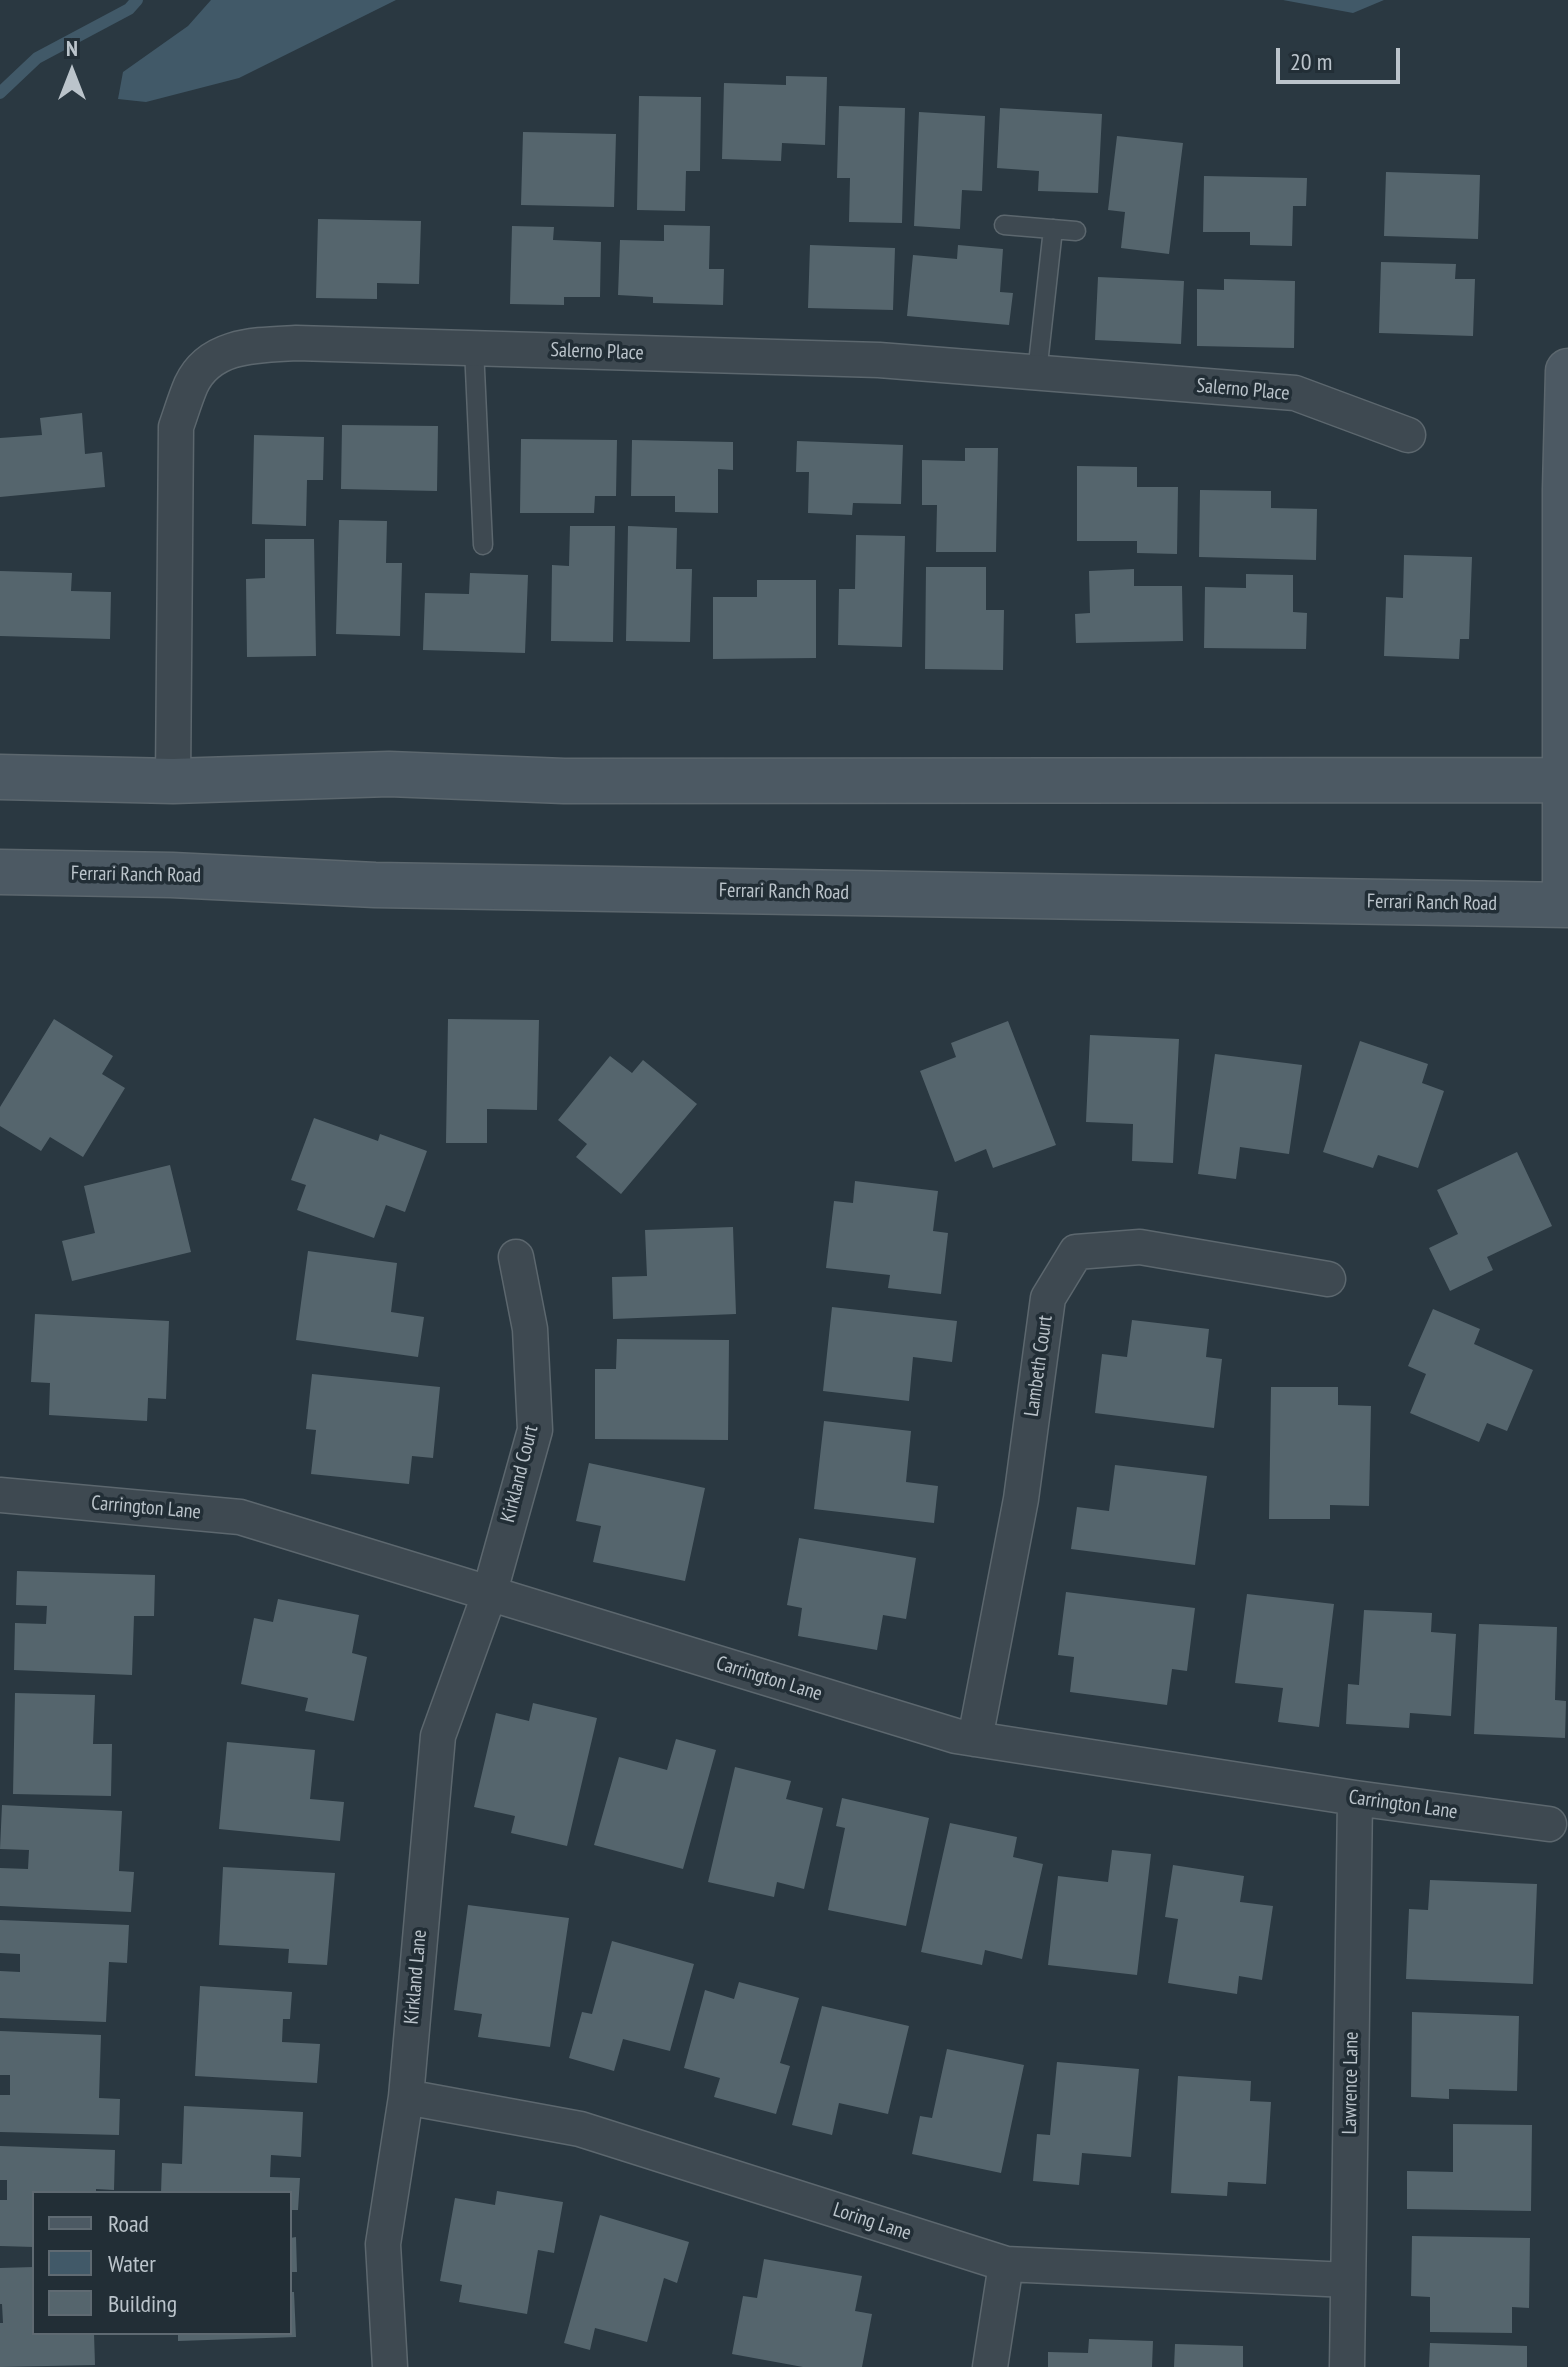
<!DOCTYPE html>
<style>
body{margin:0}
#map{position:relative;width:1568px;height:2367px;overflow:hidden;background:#2a3841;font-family:"PT Sans Narrow",sans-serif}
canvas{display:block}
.legend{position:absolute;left:32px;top:2191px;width:260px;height:144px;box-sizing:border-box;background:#222e36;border:2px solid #5f6a72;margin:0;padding:10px 14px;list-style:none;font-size:24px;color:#bbc4cb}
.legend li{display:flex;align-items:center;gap:16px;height:40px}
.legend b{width:40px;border:2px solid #5f6a72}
.north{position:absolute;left:32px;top:32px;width:80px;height:80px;-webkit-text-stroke:6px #222e36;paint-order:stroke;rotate:0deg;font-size:22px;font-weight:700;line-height:32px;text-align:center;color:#bbc4cb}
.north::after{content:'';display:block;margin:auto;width:28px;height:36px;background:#bbc4cb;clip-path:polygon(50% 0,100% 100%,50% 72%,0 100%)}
.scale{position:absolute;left:1276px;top:48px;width:124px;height:36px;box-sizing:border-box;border:4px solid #bbc4cb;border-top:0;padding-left:10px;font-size:24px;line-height:28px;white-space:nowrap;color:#bbc4cb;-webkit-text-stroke:6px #222e36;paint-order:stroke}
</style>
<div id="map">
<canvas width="1568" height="2367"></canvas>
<ul class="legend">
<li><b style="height:10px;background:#4c5963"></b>Road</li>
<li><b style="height:22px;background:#415968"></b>Water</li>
<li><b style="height:22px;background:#55656d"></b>Building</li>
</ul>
<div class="north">N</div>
<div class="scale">20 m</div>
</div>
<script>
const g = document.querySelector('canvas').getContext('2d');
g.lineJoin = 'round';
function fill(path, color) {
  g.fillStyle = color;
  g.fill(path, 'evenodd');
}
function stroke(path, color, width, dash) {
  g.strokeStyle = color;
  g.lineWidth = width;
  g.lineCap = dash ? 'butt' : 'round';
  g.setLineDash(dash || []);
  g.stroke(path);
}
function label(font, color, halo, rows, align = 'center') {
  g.font = font + ' "PT Sans Narrow",sans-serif';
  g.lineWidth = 7;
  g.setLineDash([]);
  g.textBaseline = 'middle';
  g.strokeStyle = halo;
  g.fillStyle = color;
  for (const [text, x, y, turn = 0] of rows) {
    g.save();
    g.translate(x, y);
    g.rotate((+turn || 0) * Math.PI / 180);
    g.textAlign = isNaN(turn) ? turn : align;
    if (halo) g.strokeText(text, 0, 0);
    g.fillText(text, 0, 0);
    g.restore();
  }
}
fill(new Path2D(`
 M211,0H396L239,78L146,102L118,99L123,72L188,26Z
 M1283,0H1384L1353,13Z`), '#415968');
stroke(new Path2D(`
 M0,93L37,58L129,9L137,0`), '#415968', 12);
fill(new Path2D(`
 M786,76L827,77L825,145L782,143L781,161L722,159L724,83L786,85Z
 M639,96L701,97L700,171H686L685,211L637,210Z
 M839,106L905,108L902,223L849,222L850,178H837Z
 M1000,108L1102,114L1098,193L1038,191L1039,171L997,168Z
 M919,112L985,116L982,191L962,190L960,229L914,226Z
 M523,132L616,134L614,207L521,205Z
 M1117,136L1183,143L1169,254L1121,248L1125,212L1108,210Z
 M1386,172L1480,175L1478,239L1384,236Z
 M1204,176L1307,178L1306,206H1293L1292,246L1250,245V232H1203Z
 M318,219L421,221L419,284L377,283V299L316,298Z
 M664,225L710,226L709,269H724L723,305L653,303V297L618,295L620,240L664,241Z
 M512,226L554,227L553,240L601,242L600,297H564V305L510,304Z
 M810,245L895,248L893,310L808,308Z
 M958,245L1003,249L1000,292L1013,293L1009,325L907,316L913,255L957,259Z
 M1381,262L1456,264L1455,279H1475L1473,336L1379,333Z
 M1098,277L1184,281L1181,344L1095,340Z
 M1224,279L1295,281L1294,348L1197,346V289L1224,290Z
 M82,413L85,454L102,452L105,487L0,497V438L42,435L40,418Z
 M342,425L438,426L437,491L341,489Z
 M254,435L324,437L323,480H307L306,526L252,524Z
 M521,439L617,440L616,496H595L594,513H520Z
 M632,440L733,442V470L718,469V513L675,512V496H631Z
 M797,441L903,445L901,504L853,503L852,515L808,513L809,472H796Z
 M965,448H998L996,552H936L937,505H922V460L965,461Z
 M1077,466L1137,467V487H1178L1177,554L1137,553V541H1077Z
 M1200,490L1271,491V508L1317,509L1316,560L1199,557Z
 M339,520L387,521L386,563H402L400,636L336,634Z
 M570,526H615L613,642L551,641L552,565L569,566Z
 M628,526L677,528L676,569H692L690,642L626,641Z
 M856,535L905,536L902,647L838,645L839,589H855Z
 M265,539H314L316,656L247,657L246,579L265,578Z
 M1404,555L1472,557L1469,639H1460L1459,659L1384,656L1386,597L1403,598Z
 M926,567H986V610H1004L1003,670L925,669Z
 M1134,569V586H1182L1183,641L1076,643L1075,614L1090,613L1089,571Z
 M0,571L72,573L71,591L111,592L110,639L0,636Z
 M470,573L528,575L525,653L423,650L425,593L469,594Z
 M1246,574L1293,575V612L1307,613L1306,649L1204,648L1205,587L1246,588Z
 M757,580H816V658L713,659V597H757Z
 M54,1019L113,1056L102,1074L125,1088L83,1157L50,1137L41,1151L0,1126V1107Z
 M448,1019L539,1020L537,1110L487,1109V1143H446Z
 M1008,1021L1056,1145L993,1168L986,1149L955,1162L920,1071L956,1057L951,1043Z
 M1090,1035L1179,1039L1173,1163L1132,1161L1133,1124L1086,1122Z
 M1360,1041L1428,1064L1422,1083L1444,1091L1418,1168L1378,1155L1373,1168L1323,1152Z
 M1215,1054L1302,1065L1289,1154L1240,1147L1236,1179L1198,1174Z
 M610,1056L632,1073L643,1060L697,1104L621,1194L576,1157L587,1144L558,1120Z
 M314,1118L378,1141L380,1134L427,1151L405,1212L386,1205L374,1238L297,1210L306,1185L291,1180Z
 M1517,1152L1552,1226L1487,1257L1493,1270L1450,1291L1429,1248L1458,1234L1437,1190Z
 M170,1165L191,1252L72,1281L62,1241L95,1233L84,1186Z
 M855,1181L938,1191L933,1231L948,1233L941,1294L888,1288L890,1275L826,1268L834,1201L853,1203Z
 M733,1227L736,1314L613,1319L612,1277L647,1276L645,1230Z
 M308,1251L397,1263L391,1312L424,1317L418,1357L296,1340Z
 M832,1307L957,1321L952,1362L913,1357L909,1401L823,1391Z
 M1433,1309L1480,1329L1474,1344L1533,1370L1507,1431L1487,1423L1479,1442L1410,1413L1426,1374L1408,1366Z
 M35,1314L169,1321L166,1399L148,1398L147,1421L49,1415L50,1383L31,1382Z
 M1132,1320L1209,1329L1206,1357L1222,1359L1214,1428L1095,1413L1102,1354L1127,1357Z
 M617,1339L729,1340L728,1440L595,1439V1369H616Z
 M312,1374L440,1387L433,1458L412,1456L409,1484L311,1474L316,1430L306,1429Z
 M1271,1387H1338V1405L1371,1406L1369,1506L1330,1505V1519H1269Z
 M824,1421L911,1431L906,1482L938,1486L934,1523L814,1509Z
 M589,1463L705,1488L685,1581L593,1562L601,1526L576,1521Z
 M1115,1465L1207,1476L1195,1565L1071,1549L1077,1507L1109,1511Z
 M799,1538L916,1558L906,1619L883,1615L877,1650L798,1636L802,1608L787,1605Z
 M17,1571L155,1575L154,1616H134L132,1675L14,1670L15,1623L46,1624L47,1606L16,1605Z
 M1066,1592L1195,1608L1187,1671L1172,1669L1167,1705L1070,1692L1074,1657L1058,1655Z
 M1247,1594L1334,1604L1319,1727L1278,1722L1283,1688L1235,1683Z
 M278,1599L359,1615L352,1653L367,1657L354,1721L305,1711L308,1698L241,1684L254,1618L273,1622Z
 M1364,1610L1432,1613L1431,1632L1456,1634L1451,1716L1410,1713L1409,1728L1346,1724L1348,1684L1359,1685Z
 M1479,1624L1557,1627L1555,1700L1566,1701L1565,1738L1474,1734Z
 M15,1693L95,1695L93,1744H112L111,1796L13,1794Z
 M533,1703L597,1718L567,1846L511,1833L515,1816L474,1807L496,1713L529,1721Z
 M676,1739L716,1750L683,1869L594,1845L619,1757L667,1770Z
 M227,1742L315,1750L310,1799L344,1802L340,1841L219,1829Z
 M735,1767L791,1781L786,1799L823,1808L804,1889L777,1882L774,1897L708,1882Z
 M842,1798L929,1818L906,1926L828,1910L845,1828L836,1826Z
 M2,1805L122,1811L119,1871L134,1872L131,1912L0,1906V1868L28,1869L29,1850L0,1849Z
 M950,1823L1017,1837L1013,1857L1043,1864L1022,1959L985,1950L982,1965L921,1952Z
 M1112,1850L1151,1854L1137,1975L1048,1965L1058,1876L1108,1882Z
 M1173,1865L1244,1876L1240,1902L1273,1906L1262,1980L1239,1976L1237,1994L1168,1983L1178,1919L1165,1917Z
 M223,1867L335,1873L327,1965L288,1963L289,1949L219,1945Z
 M1430,1880L1537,1884L1533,1984L1406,1979L1409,1909L1428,1910Z
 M468,1905L569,1918L550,2047L478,2037L482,2014L454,2010Z
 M0,1920L129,1925L127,1963L109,1962L106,2022L0,2018V1971L20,1972V1954L0,1953Z
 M612,1941L694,1964L670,2051L623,2039L614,2071L569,2058L582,2012L592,2014Z
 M739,1982L799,1998L780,2063L790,2066L776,2114L714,2097L720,2078L684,2068L705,1990L734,1999Z
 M200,1986L292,1992L290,2019H283L282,2042L320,2044L317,2083L195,2076Z
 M822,2006L909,2026L888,2114L839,2103L832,2135L792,2125Z
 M1412,2012L1519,2016L1517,2091L1449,2089V2099L1411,2097Z
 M0,2031L101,2035L99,2098L120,2099L119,2135L0,2132V2095H10V2075H0Z
 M947,2049L1024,2065L1001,2173L912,2154L920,2116L932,2118Z
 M1057,2062L1139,2069L1131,2157L1082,2153L1079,2185L1033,2181L1037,2134L1050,2135Z
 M1178,2076L1251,2081L1250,2101L1271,2102L1266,2184L1228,2182L1227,2196L1171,2193Z
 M184,2106L303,2112L301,2157L271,2155L270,2177L300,2178L298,2210H290V2193H161L162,2163L182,2164Z
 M1453,2124L1532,2125L1531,2211L1407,2209V2171L1453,2172Z
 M0,2146L115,2150L114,2190L96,2189V2193H34V2247L0,2246V2200H7V2180H0Z
 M497,2191L563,2202L554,2253L538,2250L527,2314L459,2302L462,2285L440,2281L455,2198L495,2205Z
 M600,2215L689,2242L677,2283L664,2278L647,2342L595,2328L590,2350L564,2343Z
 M1412,2236L1530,2238L1529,2308L1512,2307V2333L1430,2332V2297L1411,2296Z
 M296,2237L297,2272H290V2238Z
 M764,2259L862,2276L855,2311L872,2314L862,2367H803L732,2354L743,2296L757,2298Z
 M34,2267V2333H94L95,2365L0,2367V2323H3L2,2304H0V2268Z
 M290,2292H294L296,2337L178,2341V2333H290Z
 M1089,2339L1153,2341L1152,2367H1048V2352L1088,2353Z
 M1430,2343L1527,2346V2367H1429Z
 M1175,2344L1243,2346V2367H1174Z`), '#55656d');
const lane = new Path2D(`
 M1004,225L1076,231
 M474,348L483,545
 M1037,373L1053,229`);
const street = new Path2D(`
 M173,781L176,427C181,413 185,399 191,385C210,344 257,345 296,343L879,360L1295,393L1408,435
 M0,1495L240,1517L956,1736L1355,1798L1549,1824
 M975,1739L1021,1499L1048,1298L1076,1252L1140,1247L1328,1279
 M406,2097L580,2129L1006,2264L1348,2280
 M390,2367L383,2244L406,2097L438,1736L489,1595L535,1430L530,1329L516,1257
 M990,2367L1006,2264
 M1347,2367L1355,1798`);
const secondary = new Path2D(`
 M0,777L173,781L389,774L564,781L1568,780
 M0,872L172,875L375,885L1568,905
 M1565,905V489L1568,371`);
stroke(lane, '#5c676e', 21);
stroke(street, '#5c676e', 37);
stroke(secondary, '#5c676e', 47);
stroke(lane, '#3e4951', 18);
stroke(street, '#3e4951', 34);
stroke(secondary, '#4c5963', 44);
label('20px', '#bbc4cb', '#222e36', [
 ["Salerno Place",597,352,2],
 ["Salerno Place",1243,390,5],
 ["Ferrari Ranch Road",136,875,1],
 ["Ferrari Ranch Road",784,892,1],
 ["Ferrari Ranch Road",1432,903,1],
 ["Lambeth Court",1039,1366,-82],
 ["Kirkland Court",520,1474,-76],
 ["Carrington Lane",146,1508,5],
 ["Carrington Lane",769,1679,17],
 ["Carrington Lane",1403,1805,8],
 ["Kirkland Lane",416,1977,-85],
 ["Lawrence Lane",1351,2083,-89],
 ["Loring Lane",872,2222,18]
]);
</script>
